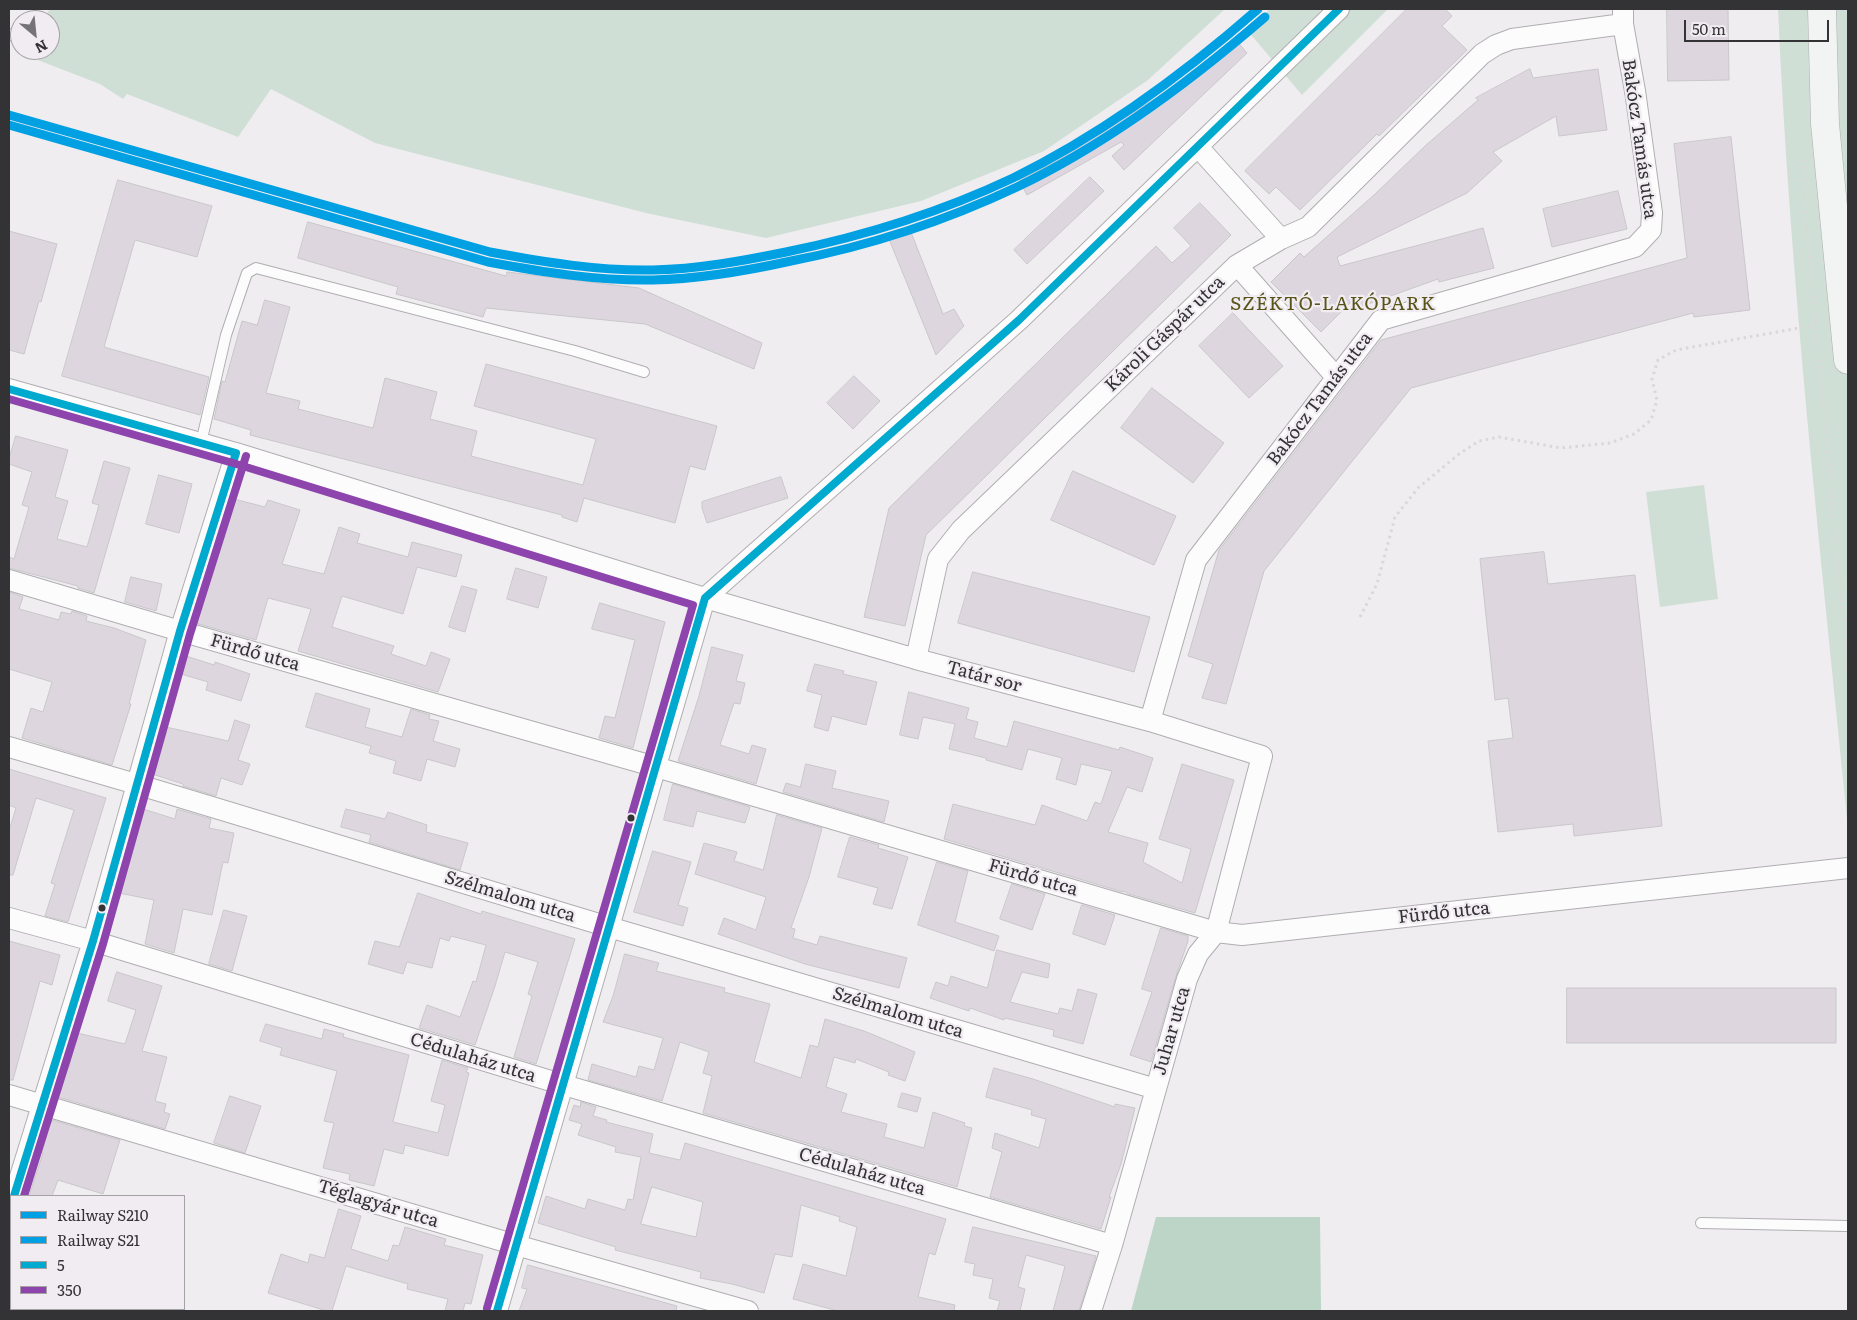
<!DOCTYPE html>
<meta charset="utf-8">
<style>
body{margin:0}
#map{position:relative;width:1857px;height:1320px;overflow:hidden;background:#efedf0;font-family:Literata,serif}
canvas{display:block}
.frame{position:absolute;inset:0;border:10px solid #333234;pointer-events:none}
.legend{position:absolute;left:10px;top:1195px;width:175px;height:115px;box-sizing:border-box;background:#f0ecf1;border:1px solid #a4a2a5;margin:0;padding:6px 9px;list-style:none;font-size:15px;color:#333234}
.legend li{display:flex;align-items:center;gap:10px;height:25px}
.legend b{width:25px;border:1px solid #a4a2a5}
.north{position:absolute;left:10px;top:10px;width:50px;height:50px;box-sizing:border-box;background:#f0ecf1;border:1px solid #a4a2a5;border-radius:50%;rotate:152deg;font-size:14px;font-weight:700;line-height:20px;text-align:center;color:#333234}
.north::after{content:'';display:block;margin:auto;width:18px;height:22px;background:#757376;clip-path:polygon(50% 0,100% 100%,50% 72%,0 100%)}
.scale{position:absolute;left:1684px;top:20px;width:145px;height:22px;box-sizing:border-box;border:2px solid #333234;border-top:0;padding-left:6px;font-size:15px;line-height:18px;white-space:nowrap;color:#333234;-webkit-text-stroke:4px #f0ecf1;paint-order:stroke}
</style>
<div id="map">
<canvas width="1857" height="1320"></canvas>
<div class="frame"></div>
<ul class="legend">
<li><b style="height:6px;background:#00a0e3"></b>Railway S210</li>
<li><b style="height:6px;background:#00a0e3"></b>Railway S21</li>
<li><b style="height:6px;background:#00a9ce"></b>5</li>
<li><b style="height:6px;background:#8e44ad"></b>350</li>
</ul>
<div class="north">N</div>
<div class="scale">50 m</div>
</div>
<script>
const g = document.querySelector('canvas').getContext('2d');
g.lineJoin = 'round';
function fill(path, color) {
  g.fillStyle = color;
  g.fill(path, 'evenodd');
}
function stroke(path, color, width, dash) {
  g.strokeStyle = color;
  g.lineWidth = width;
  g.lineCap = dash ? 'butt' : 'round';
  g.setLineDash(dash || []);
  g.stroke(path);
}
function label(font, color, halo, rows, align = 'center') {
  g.font = font + ' Literata,serif';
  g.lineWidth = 4.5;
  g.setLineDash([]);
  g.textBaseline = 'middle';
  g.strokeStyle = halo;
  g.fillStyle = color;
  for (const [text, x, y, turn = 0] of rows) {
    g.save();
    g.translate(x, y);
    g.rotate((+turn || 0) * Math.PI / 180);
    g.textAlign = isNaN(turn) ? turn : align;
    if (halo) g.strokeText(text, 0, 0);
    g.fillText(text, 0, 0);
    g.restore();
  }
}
fill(new Path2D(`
 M50,9H1225L1148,80L1044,151L921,201L766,238L646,213L375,143L271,89L238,137L127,94L123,99L100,84L22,54L24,50H50V20H43Z
 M1270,9H1388L1302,95L1247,30Z
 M1778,9H1848V829C1821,556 1790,283 1778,9Z
 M1704,485L1718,599L1660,607L1646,492Z`), '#cfdfd6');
fill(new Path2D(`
 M1156,1217H1320L1321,1311H1131Z`), '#bcd5c7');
const building = new Path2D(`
 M1407,9H1445L1452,16L1442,26L1467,50L1379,136L1377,134L1300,210L1276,187L1269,194L1245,171Z
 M1667,9H1728L1729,80L1668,81Z
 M1235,39L1247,53L1124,170L1112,156L1124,145L1121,142L1027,195L1019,180L1053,163L1167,91Z
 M1530,69L1533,78L1598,69L1607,130L1559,136L1556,116L1493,152L1502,161L1467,193L1337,257L1340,266L1483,228L1494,268L1439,282L1438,279L1357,308L1354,299L1321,332L1271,282L1300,253L1304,257L1374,195L1425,146L1478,100L1476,98Z
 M1731,137L1750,310L1694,317L1693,313L1411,388L1264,571L1226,704L1202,698L1213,664L1188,656L1219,550L1381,340L1687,258L1674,144Z
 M1090,177L1104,191L1027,264L1014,250Z
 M118,180L212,206L197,257L135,240L104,347L209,377L200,415L62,376Z
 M1618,191L1627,229L1552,247L1543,209Z
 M1200,203L1231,235L926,535L905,626L864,617L889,508L1156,246L1172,263L1191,246L1174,228Z
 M308,222L506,276L507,272L639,288L762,343L754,369L645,324L486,308L483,317L396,294L398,287L298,258Z
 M909,227L943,314L954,309L964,326L936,355L887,234Z
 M9,231L57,244L41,302L39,301L24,354L9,350Z
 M265,300L290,307L266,393L300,401L298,409L373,428L385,378L437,392L430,419L477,431L471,456L583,485L596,439L474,406L486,364L717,426L705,470L690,466L675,523L584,498L577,522L562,517V515L250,435L251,430L214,419L222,381L225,382L242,321L257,325Z
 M1233,313L1283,366L1249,398L1199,346Z
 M854,376L880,401L853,429L827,403Z
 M1152,388L1224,443L1193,483L1121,428Z
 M16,436L68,450L55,497L68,501L57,539L87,547L99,505L92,503L104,461L130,468L94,593L78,588V586L9,568V557L14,559L29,507L22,505L32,472L9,464V459Z
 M1073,471L1176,516L1154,565L1051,520Z
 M159,475L192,484L179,533L146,524Z
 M781,477L788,498L707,523L702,508V502Z
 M234,499L265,507L268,500L300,510L282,564L324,574L339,527L360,534L357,543L408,557L412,542L462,555L456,577L417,567L403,614L342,596L332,627L394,646L391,654L426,666L431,652L450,659L438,692L298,651L311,609L268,598L256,640L195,623Z
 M1544,552L1548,584L1635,575L1662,826L1574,836L1573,824L1498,832L1488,741L1513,738L1508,698L1495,700L1480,559Z
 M516,568L547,577L538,608L507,599Z
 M973,572L1150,617L1134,672L958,623Z
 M131,577L162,584L156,611L125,602Z
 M462,586L477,590L465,632L449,627Z
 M9,592L23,597L19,609L59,620L61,612L71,614L72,611L87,616L86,621L114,628L146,640L129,704H131L112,765L22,738L31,708L43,712L52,682L9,669Z
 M600,603L665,622L633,748L599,738L605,716L615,718L635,640L592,629Z
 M712,647L743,655L736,681L745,683L740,704L734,703L720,745L749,754L752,745L766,749L756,784L678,761L699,696Z
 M186,656L214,665L215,662L250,674L241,701L206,690L208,682L181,674Z
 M815,664L844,671L843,674L877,682L866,725L832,716L828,731L814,727L822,695L807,691Z
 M909,692L969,708L966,719L978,722L974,738L1007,747L1014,721L1119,750L1120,747L1153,758L1142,792L1127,787L1108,832L1148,843L1143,862L1182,883L1191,849L1159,839L1182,764L1234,780L1195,913L1129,894L1123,891V892L944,839L953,804L1035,825L1042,805L1087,821L1095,802L1101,804L1112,771L1081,764L1076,785L1056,779L1062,758L1028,749L1022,770L986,760V758L949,749L955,724L923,717L918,739L900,735Z
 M316,693L370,709L365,727L402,737L411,709L430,715L429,719L439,721L433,741L460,749L455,767L427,759L421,781L393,773L396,761L369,753L371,746L306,727Z
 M235,720L250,725L238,760L250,764L242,785L221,778L216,796L183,786V784L152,774L166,727L228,741Z
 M806,764L836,771L832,788L889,801L884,822L783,792L786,783L800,787Z
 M9,769L106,798L68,922L45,916L55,884L51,883L74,810L36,798L13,875H9V831L16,808L9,805Z
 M673,784L750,807L745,823L697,811L693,827L664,820Z
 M143,809L175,819L177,809L211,819L209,828L234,833L228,863L223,862L212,915L183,909L174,953L145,944L154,900L119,893Z
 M346,809L385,819L388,812L427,825L426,832L468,843L460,870L369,842L371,835L341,827Z
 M777,815L822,828L809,877L791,928L795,929L793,938L817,945L820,936L907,958L899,988L805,964L718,934L724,918L756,930L766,897L695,874L704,843L737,852L734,861L763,870Z
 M850,837L879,845L878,848L908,857L892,909L873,904L878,888L838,877Z
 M653,851L691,862L678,905L688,908L683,926L634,912Z
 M937,862L968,871L955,922L999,936L994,951L918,925Z
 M1012,884L1045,894L1032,930L1000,919Z
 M418,893L481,914L482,911L575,939L536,1064L514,1057L532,996L528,994L538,962L505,952L495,986L475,1045L419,1028L427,1005L460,1017L473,981L476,982L486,945L451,936L449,941L440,938L432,968L407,962L403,974L368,964L375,941L399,947Z
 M1082,905L1115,915L1105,945L1073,934Z
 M224,910L247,916L232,971L209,964Z
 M1161,928L1188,936V941L1176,976L1151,1062L1130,1055L1152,992L1142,989Z
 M9,941L60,955L52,985L40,981L13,1080H9Z
 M997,950L1050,964L1048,978L1022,972L1010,1002L1058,1014L1060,1008L1072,1011L1078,989L1097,994L1083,1044L1053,1036L1054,1030L1005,1018L1004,1020L970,1008L969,1011L930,998L936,982L948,986L951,976L987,988Z
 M625,954L659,963L656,971L725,988L724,992L770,1004L754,1062L801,1078L810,1045L818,1047L825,1019L864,1031L915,1052L905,1081L888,1075L889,1072L856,1059L855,1063L834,1057L826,1087L847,1094L841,1112L887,1124L884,1137L924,1148L933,1112L965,1123L964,1126L972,1128L957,1187L703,1113L712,1076L703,1073L709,1052L680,1042L662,1101L588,1080L592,1064L636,1077L639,1066L654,1070L663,1038L603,1022L613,996Z
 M117,972L162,986L142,1051L167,1057L155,1101L166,1104L164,1112L170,1114L165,1129L58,1097L66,1067L69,1068L77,1033L125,1044L136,1010L108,1001Z
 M1567,988H1836V1043H1567Z
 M266,1024L322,1039L324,1029L344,1034L343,1037L409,1055L393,1122L438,1133L445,1105L431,1101L442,1060L468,1068L466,1072L469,1073L448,1156L405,1145L403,1154L384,1149L374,1186L349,1180L350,1174L323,1168L334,1123L324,1121L337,1071L280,1055L282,1048L260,1041Z
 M994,1068L1033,1079L1115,1107V1104L1135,1108L1121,1164L1109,1197H1111L1101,1229L990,1197L1002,1152L992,1148L995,1133L1039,1148L1046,1119L1031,1115L1032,1110L986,1097Z
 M902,1093L921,1098L917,1112L898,1107Z
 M230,1096L261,1106L245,1153L214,1143Z
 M581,1102L596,1107L593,1116L607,1120L606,1122L653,1134L649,1153L680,1160L685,1143L946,1219L935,1255L929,1253L918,1297L955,1305L954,1311H838L793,1299L803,1264L846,1276L857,1227L839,1221L840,1217L801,1205L792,1257L775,1254L764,1293L732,1284L700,1278L701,1272L615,1250L616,1247L538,1223L546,1196L585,1209L588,1199L625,1210L628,1199L633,1200L641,1157L615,1152L616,1147L578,1135L582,1124L569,1120L574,1105L580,1107ZM652,1187L703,1202L696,1237L641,1224Z
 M52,1120L120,1140L103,1194L58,1180L52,1196H29L43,1153L40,1152L49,1123H51Z
 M339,1209L361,1216L351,1249L388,1261L393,1245L399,1246L405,1227L446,1239L444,1245L483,1255L471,1304L465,1303L463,1311H445L448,1299L407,1289L408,1284L346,1266L332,1311H327L268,1293L281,1254L308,1263L310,1254L324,1258Z
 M973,1227L1096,1256L1079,1311H1053L1065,1266L1026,1255L1018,1287L1025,1289L1020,1311H997L1000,1301L989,1298L993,1279L973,1275L975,1264L965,1262Z
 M528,1265L677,1306L676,1311H519L527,1289L522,1288Z`);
fill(building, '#ded6de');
stroke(building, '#c8c7c9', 1);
const lane = new Path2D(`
 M9,34L20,39
 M201,443L226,335L247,273L256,268L575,351L644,372
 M1701,1223L1848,1226`);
const street = new Path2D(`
 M1198,147L1281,239
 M1237,265L1336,377
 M9,389L236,453L705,598L916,659L1150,721L1262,756L1216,932L1198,954L1187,979L1112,1245L1091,1311
 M9,580L180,631L656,767L1216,932L1242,935L1848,868
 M705,598L1019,320L1339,9
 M916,659L938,559L961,530L1237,265L1281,239L1308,227L1482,54L1496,45L1512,39L1623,24
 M1150,721L1196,560L1381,320L1635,247L1651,230L1652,213L1635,91L1623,24V9
 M9,747L136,784L609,927L1156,1089
 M9,918L93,941L564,1085L1112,1245
 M9,1095L516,1245L748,1311
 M14,1196L93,941L180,631L236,453
 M497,1311L705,598`);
const secondary = new Path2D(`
 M1822,9L1825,124L1848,360`);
stroke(lane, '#b0aeb1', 12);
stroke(street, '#b0aeb1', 22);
stroke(secondary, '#b0aeb1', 29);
stroke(new Path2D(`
 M1803,159L1805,209L1848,672
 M1360,617L1377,584L1395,517L1418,488L1459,454L1479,441L1499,437L1561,448L1610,443L1634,434L1651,420L1657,400L1652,379L1658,360L1676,350L1816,325`), '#d9d8d9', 3, [2.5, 4]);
stroke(lane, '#fdfcfd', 10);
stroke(street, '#fdfcfd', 20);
stroke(secondary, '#f1f4f2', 28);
stroke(new Path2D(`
 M9,389L236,453L180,631L93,941L14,1196
 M497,1311L705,598L1019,320L1339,9`), '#00a9ce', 8);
stroke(new Path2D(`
 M9,399L233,463L693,605L487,1308
 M24,1196L103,944L190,634L246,456`), '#8e44ad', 8);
stroke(new Path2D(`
 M9,115L490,252C544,262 598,271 653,270C698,269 742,261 786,252C864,236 941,212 1013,178C1101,135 1185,73 1258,9`), '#00a0e3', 9);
stroke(new Path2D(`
 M9,125L488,262C542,272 597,281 653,280C699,279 746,271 791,261C869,246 945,221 1017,187C1105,145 1191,81 1265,17`), '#00a0e3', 9);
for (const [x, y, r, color] of [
 [631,818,4.5,"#333234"],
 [102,908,4.5,"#333234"]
]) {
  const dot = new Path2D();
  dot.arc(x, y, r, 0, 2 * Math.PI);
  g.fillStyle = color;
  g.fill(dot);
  stroke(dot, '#f0ecf1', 2);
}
label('18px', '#333234', '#f0ecf1', [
 ["Bakócz Tamás utca",1639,139,82],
 ["Károli Gáspár utca",1165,334,-44],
 ["Bakócz Tamás utca",1320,399,-53],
 ["Fürdő utca",255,653,16],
 ["Tatár sor",984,677,15],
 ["Fürdő utca",1033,878,16],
 ["Szélmalom utca",510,897,17],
 ["Fürdő utca",1444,913,-6],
 ["Szélmalom utca",898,1013,17],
 ["Juhar utca",1172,1031,-74],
 ["Cédulaház utca",473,1058,17],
 ["Cédulaház utca",862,1172,16],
 ["Téglagyár utca",378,1204,17]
]);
g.letterSpacing = '1px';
label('19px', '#585418', '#f0ecf1', [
 ["SZÉKTÓ-LAKÓPARK",1333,304]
]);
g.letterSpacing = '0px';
</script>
